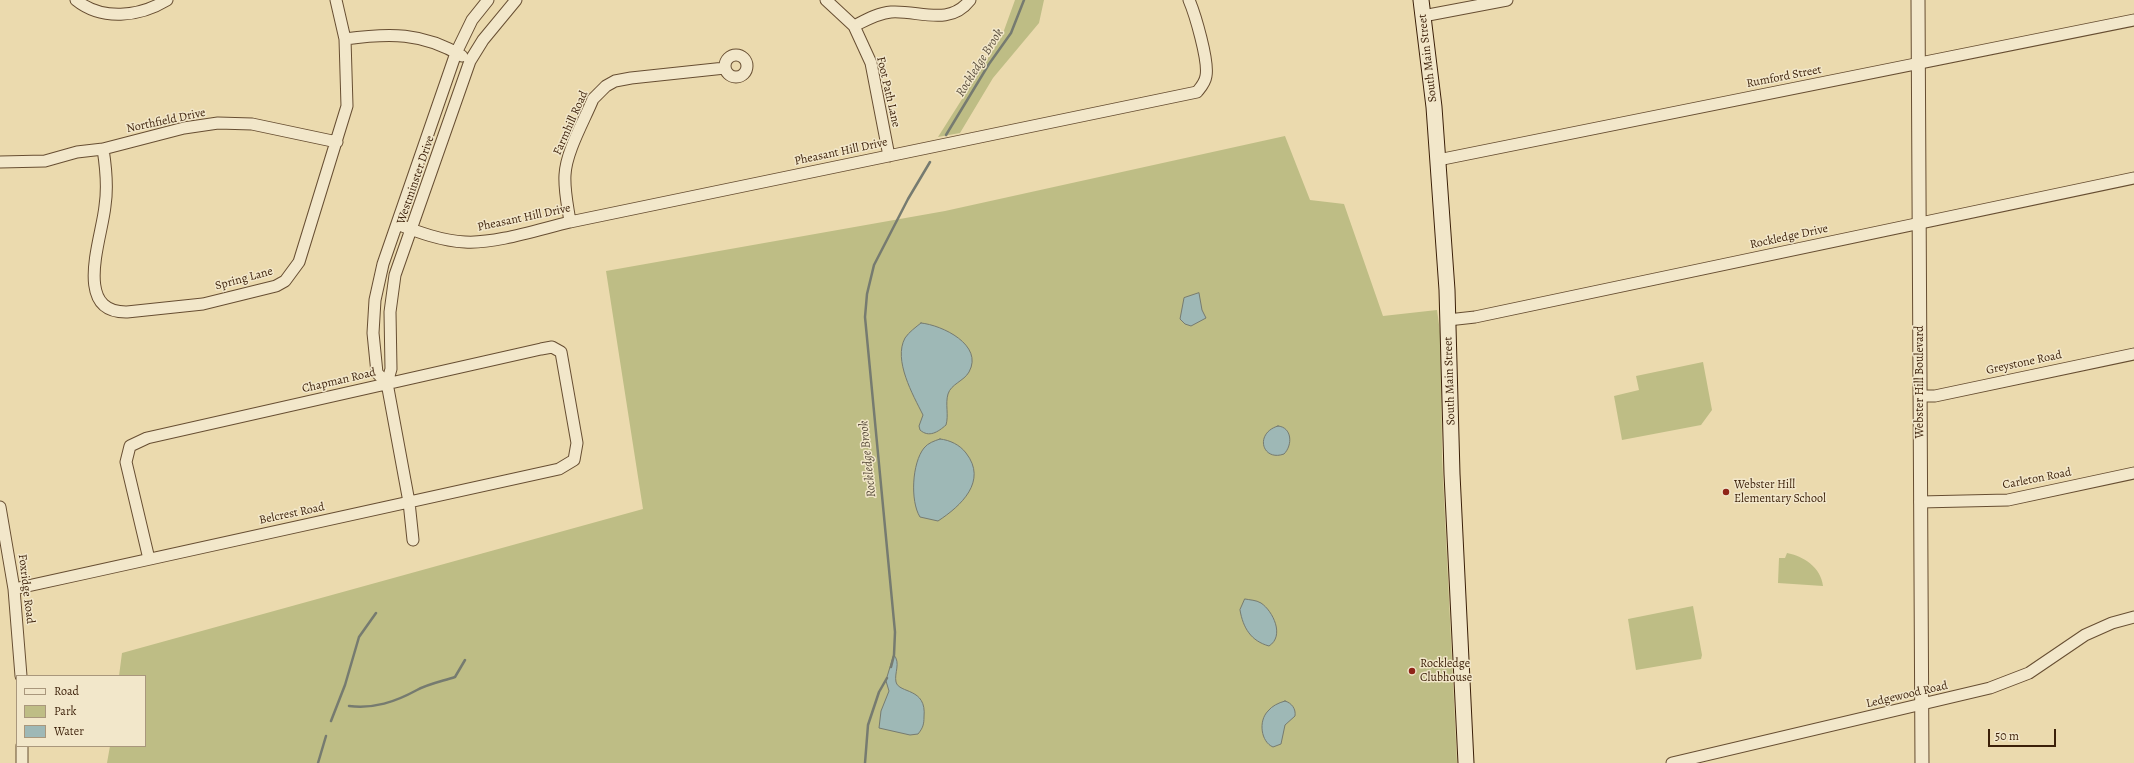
<!DOCTYPE html>
<style>
body{margin:0}
#map{position:relative;width:2134px;height:763px;overflow:hidden;background:#ebdaae;font-family:Alegreya,serif}
canvas{display:block}
.legend{position:absolute;left:16px;top:675px;width:130px;height:72px;box-sizing:border-box;background:#f2e7ca;border:1px solid #a9977c;margin:0;padding:5px 7px;list-style:none;font-size:12px;color:#3b1f08}
.legend li{display:flex;align-items:center;gap:8px;height:20px}
.legend b{width:20px;border:1px solid #a9977c}
.scale{position:absolute;left:1988px;top:729px;width:68px;height:18px;box-sizing:border-box;border:2px solid #3b1f08;border-top:0;padding-left:5px;font-size:12px;line-height:14px;white-space:nowrap;color:#3b1f08;-webkit-text-stroke:3px #f2e7ca;paint-order:stroke}
</style>
<div id="map">
<canvas width="2134" height="763"></canvas>
<ul class="legend">
<li><b style="height:5px;background:#f2e7ca"></b>Road</li>
<li><b style="height:11px;background:#bebd85"></b>Park</li>
<li><b style="height:11px;background:#9eb8b6"></b>Water</li>
</ul>
<div class="scale">50 m</div>
</div>
<script>
const g = document.querySelector('canvas').getContext('2d');
g.lineJoin = 'round';
function fill(path, color) {
  g.fillStyle = color;
  g.fill(path, 'evenodd');
}
function stroke(path, color, width, dash) {
  g.strokeStyle = color;
  g.lineWidth = width;
  g.lineCap = dash ? 'butt' : 'round';
  g.setLineDash(dash || []);
  g.stroke(path);
}
function label(font, color, halo, rows, align = 'center') {
  g.font = font + ' Alegreya,serif';
  g.lineWidth = 3;
  g.setLineDash([]);
  g.textBaseline = 'middle';
  g.strokeStyle = halo;
  g.fillStyle = color;
  for (const [text, x, y, turn = 0] of rows) {
    g.save();
    g.translate(x, y);
    g.rotate((+turn || 0) * Math.PI / 180);
    g.textAlign = isNaN(turn) ? turn : align;
    if (halo) g.strokeText(text, 0, 0);
    g.fillText(text, 0, 0);
    g.restore();
  }
}
fill(new Path2D(`
 M1015,0H1044L1039,23L993,78L960,133L938,137L1002,36Z
 M1285,136L1310,200L1344,204L1383,316L1437,310L1441,339L1442,456L1457,763H107L110,746H145V676H119L122,653L643,509L606,271L945,211Z
 M1703,362L1712,410L1701,425L1622,440L1614,396L1639,390L1636,376Z
 M1787,553C1803,556 1821,567 1823,586L1778,583L1779,558H1785Z
 M1693,606L1702,655L1701,659L1636,670L1628,619Z`), '#bebd85');
const water = new Path2D(`
 M1199,293L1202,310L1206,318L1191,326L1185,324L1180,319L1184,298Z
 M921,323C942,325 984,345 969,372C964,381 951,384 948,394C945,404 949,415 946,425C938,432 929,438 920,430L919,426L923,415C913,395 893,360 905,338C909,332 916,327 921,323Z
 M1278,426C1292,427 1293,445 1284,454C1262,462 1254,433 1278,426Z
 M940,439C950,440 960,445 966,453C988,481 961,506 938,521L920,517C910,501 912,463 924,448C928,443 934,441 940,439Z
 M1245,599C1250,600 1256,600 1261,603C1273,611 1285,636 1269,646C1251,641 1243,628 1240,610Z
 M894,655C901,663 894,673 896,682C899,694 927,687 924,717C924,724 923,728 918,734L910,735L879,728L881,711L889,691L886,681Z
 M1285,701C1292,703 1296,709 1295,716L1285,725L1281,744L1273,747C1261,742 1258,721 1268,711C1272,706 1278,703 1285,701Z`);
fill(water, '#9eb8b6');
stroke(water, '#767b70', 1);
stroke(new Path2D(`
 M946,135L989,64L1011,33L1024,0
 M891,667L894,655L895,632L865,317L867,294L874,265L908,199L930,162
 M349,706C374,709 395,702 417,690C428,684 443,681 455,677L465,660
 M331,721L345,685L359,637L376,613
 M318,763L326,736
 M865,763L868,725L879,692L887,678`), '#767b70', 2.5);
const minor = new Path2D(`
 M76,0C102,21 139,17 167,0
 M826,0L854,26L871,63L889,156
 M1423,16L1507,0
 M854,26C866,20 878,13 891,12C919,10 949,27 970,0
 M345,39C389,33 422,32 462,56
 M725 66a11 11 0 1 1 22 0a11 11 0 1 1-22 0Z
 M103,149C106,168 108,187 105,206C102,238 72,313 127,312L203,304L276,286L285,281L299,262L347,106L345,39L336,0
 M1438,160L2134,20
 M0,162L45,161L77,152L103,149L184,128L218,123L252,124L337,142
 M570,222C568,207 564,191 565,175C566,152 584,121 593,99L606,86L615,81L631,78L725,68
 M397,224C418,232 442,241 465,242C495,244 540,229 570,222L1197,92C1201,87 1205,83 1206,76C1209,61 1195,14 1189,0
 M1448,320L1475,317L2134,178
 M387,383L377,373L373,333L375,300L383,264L456,53L472,20L488,0
 M1920,396H1935L2134,354
 M1920,502L2008,500L2134,473
 M0,507L14,589L21,676
 M413,540L409,502L387,383L391,369L390,312L395,275L470,61L483,40L516,0
 M14,589C196,549 378,508 559,469L574,460L577,443L561,352L552,347L541,349L147,438L130,446L126,462L149,559
 M22,746V763
 M1672,763L1990,688L2029,673L2085,635L2112,623L2134,617`);
const tertiary = new Path2D(`
 M1918,0L1922,763`);
const secondary = new Path2D(`
 M1421,0L1434,107L1447,290L1452,474L1466,763`);
stroke(minor, '#674e32', 13);
stroke(tertiary, '#674e32', 15);
stroke(secondary, '#3b1f08', 17);
stroke(minor, '#f2e7ca', 11);
stroke(tertiary, '#f2e7ca', 13);
stroke(secondary, '#f2e7ca', 15);
for (const [x, y, r, color] of [
 [1726,492,4,"#8f2418"],
 [1412,671,4,"#8f2418"]
]) {
  const dot = new Path2D();
  dot.arc(x, y, r, 0, 2 * Math.PI);
  g.fillStyle = color;
  g.fill(dot);
  stroke(dot, '#f2e7ca', 1.5);
}
label('12px', '#3b1f08', '#f2e7ca', [
 ["South Main Street",1428,58,-97],
 ["Rumford Street",1784,77,-11],
 ["Foot Path Lane",888,92,77],
 ["Northfield Drive",166,121,-12],
 ["Farmhill Road",571,123,-66],
 ["Pheasant Hill Drive",841,152,-12],
 ["Westminster Drive",416,180,-71],
 ["Pheasant Hill Drive",524,218,-12],
 ["Rockledge Drive",1789,237,-12],
 ["Spring Lane",244,279,-15],
 ["Greystone Road",2024,363,-12],
 ["Chapman Road",339,381,-13],
 ["South Main Street",1450,381,-92],
 ["Webster Hill Boulevard",1920,382,-90],
 ["Carleton Road",2037,479,-11],
 ["Belcrest Road",292,514,-12],
 ["Foxridge Road",26,589,83],
 ["Ledgewood Road",1907,695,-13]
]);
label('12px', '#3b1f08', '#f2e7ca', [
 ["Webster Hill",1734,485],
 ["Elementary School",1734,499],
 ["Rockledge",1420,664],
 ["Clubhouse",1420,678]
], 'left');
label('italic 13px', '#594d3c', '#f2e7ca', [
 ["Rockledge Brook",980,63,-58],
 ["Rockledge Brook",868,459,-96]
]);
</script>
